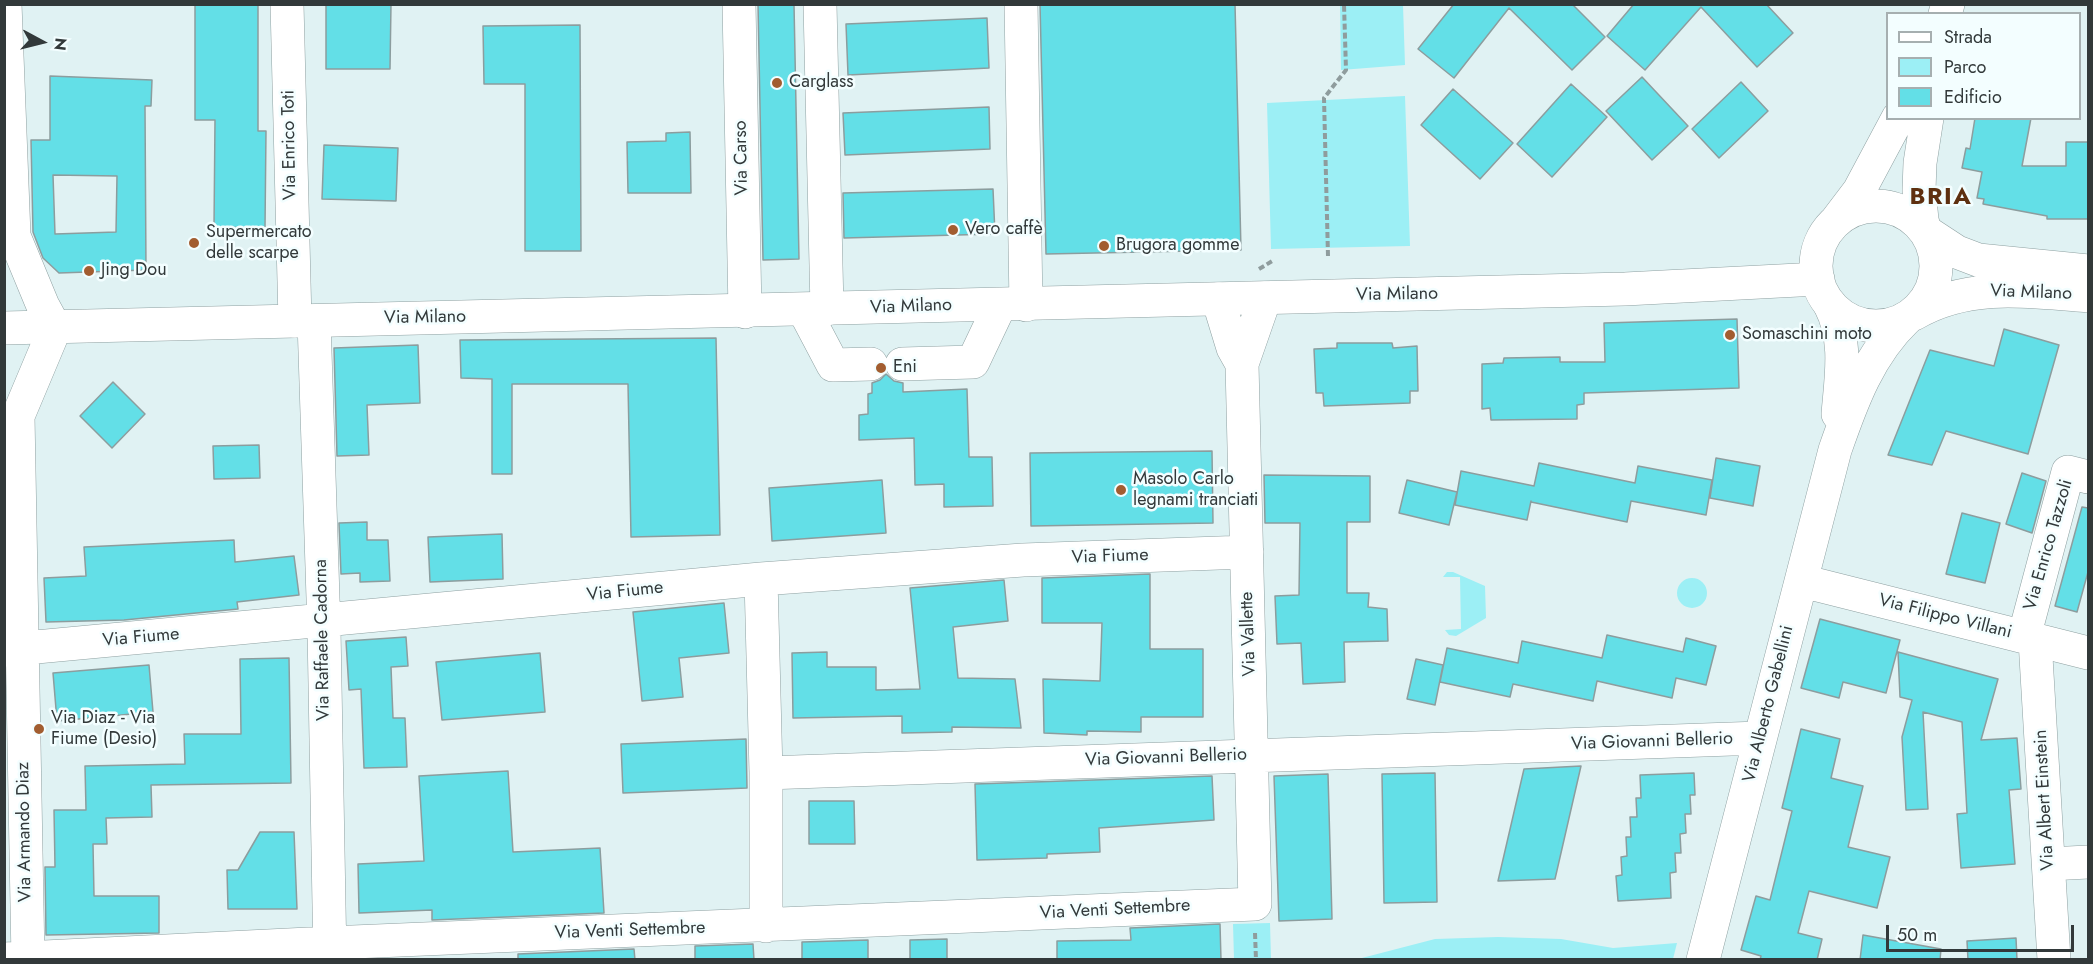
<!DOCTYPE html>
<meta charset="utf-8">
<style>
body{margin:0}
#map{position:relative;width:2093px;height:964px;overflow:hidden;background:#e0f2f3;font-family:Jost,sans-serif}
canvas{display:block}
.frame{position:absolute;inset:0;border:6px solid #32393a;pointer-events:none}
.legend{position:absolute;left:1886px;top:12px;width:195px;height:108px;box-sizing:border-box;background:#f3feff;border:2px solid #a6afb0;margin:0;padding:8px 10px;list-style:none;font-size:18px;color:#32393a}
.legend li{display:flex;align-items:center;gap:12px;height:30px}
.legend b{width:30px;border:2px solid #a6afb0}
.north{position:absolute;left:12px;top:12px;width:60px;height:60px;-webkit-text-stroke:4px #f3feff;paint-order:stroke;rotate:97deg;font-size:16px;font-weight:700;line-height:24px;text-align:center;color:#32393a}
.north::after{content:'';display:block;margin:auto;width:21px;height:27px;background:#32393a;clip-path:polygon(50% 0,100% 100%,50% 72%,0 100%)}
.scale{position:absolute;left:1886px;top:925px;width:188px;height:27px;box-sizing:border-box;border:3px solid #32393a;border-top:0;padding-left:8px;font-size:18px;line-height:21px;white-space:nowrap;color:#32393a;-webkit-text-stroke:4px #f3feff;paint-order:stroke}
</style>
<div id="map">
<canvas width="2093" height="964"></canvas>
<div class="frame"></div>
<ul class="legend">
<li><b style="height:8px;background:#fff"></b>Strada</li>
<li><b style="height:16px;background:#9ceff5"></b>Parco</li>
<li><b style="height:16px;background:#63dfe7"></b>Edificio</li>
</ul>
<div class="north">N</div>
<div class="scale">50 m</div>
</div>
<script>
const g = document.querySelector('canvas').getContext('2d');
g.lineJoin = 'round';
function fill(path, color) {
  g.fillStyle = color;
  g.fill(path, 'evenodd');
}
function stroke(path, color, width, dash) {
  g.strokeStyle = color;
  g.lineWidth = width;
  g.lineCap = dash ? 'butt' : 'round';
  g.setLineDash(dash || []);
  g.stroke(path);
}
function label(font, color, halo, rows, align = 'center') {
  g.font = font + ' Jost,sans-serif';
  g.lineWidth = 5;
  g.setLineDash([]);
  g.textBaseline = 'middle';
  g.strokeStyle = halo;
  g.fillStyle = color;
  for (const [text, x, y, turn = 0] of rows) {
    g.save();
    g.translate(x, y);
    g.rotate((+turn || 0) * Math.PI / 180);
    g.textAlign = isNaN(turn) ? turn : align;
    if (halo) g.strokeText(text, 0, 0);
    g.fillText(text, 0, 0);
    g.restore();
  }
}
fill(new Path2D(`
 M1340,5H1403L1405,65L1341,70Z
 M1405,96L1410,246L1271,249L1267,103Z
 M1447,572H1453L1485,586L1486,618L1456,636L1449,635L1445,630L1461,629L1460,577H1443Z
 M1677 593a15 15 0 1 1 30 0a15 15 0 1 1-30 0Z
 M1270,923L1271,959H1234L1233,924Z
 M1498,937L1561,939L1613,948L1677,943L1673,959H1358L1435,939Z`), '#9ceff5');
const building = new Path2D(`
 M195,4H258V131H266L265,228L214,227L215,120H195Z
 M326,4H391L390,69H326Z
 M758,4H794L799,259L763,260Z
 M1040,4H1235L1241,250L1046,254Z
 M1454,4H1572L1605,37L1572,70L1509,8L1454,78L1418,49Z
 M1634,4H1766L1793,33L1757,67L1701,7L1645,70L1607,36Z
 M987,18L989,68L848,75L846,24Z
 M580,25L581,251H525V84H484L483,26Z
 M50,76L152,80L151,106H145L146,270L59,273L43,258L33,232L31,140H50ZM53,175L117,176L116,232L55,234Z
 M1642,77L1688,126L1652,160L1606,111Z
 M1741,82L1768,111L1719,158L1692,129Z
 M1571,84L1607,117L1552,177L1517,144Z
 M1453,89L1513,143L1480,179L1421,125Z
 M989,107L990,149L845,155L843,113Z
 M1975,118H2031L2022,166H2066V142H2088V219H2047V216L1983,204L1984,199L1977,198L1982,172L1962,168L1966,148L1970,149Z
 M690,132L691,193H628L627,142L666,141V133Z
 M324,145L398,148L396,201L322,199Z
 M993,189L995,234L844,238L843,193Z
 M1737,319L1739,388L1584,393V404L1577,405V419L1491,420L1490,408L1482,409V364L1503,363L1504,358L1560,357V362H1605L1604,323Z
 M2004,329L2059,345L2028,454L1946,431L1932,465L1888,455L1930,350L1994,366Z
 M716,338L720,535L631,537L628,384H512V474H492V379L461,378L460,340Z
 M1337,343H1392L1393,348L1417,346L1418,391H1410V403L1324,406L1323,393H1316L1314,349L1337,348Z
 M418,345L420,403L367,405L369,455L337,456L334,348Z
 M886,374L894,381L903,383V392L967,389L969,457H992L993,506L944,507V484L915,485L914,438L859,440V415L868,414V394L872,393V383L880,380Z
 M113,382L145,414L112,448L80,416Z
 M259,445L260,478L214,479L213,446Z
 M1212,451L1213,523L1031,526L1030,453Z
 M1716,458L1760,466L1753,506L1710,498Z
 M1539,463L1635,483L1638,466L1712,480L1706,515L1631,501L1627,522L1531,502V501L1527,520L1455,505L1461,471L1534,486Z
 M2022,473L2046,481L2032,533L2006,524Z
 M1264,475L1370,476V522H1347V593H1369L1368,607L1387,609L1388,641L1344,642L1345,682L1303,684L1301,643L1277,644L1275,596L1299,595L1300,523H1265Z
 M882,480L886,533L772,541L769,488Z
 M1407,480L1457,492L1449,525L1399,513Z
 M2082,507L2088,508V572L2077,612L2055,606Z
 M1962,513L2000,523L1985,583L1946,574Z
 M367,522V540H388L390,581L360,582V573L341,574L339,523Z
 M502,534L503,579L430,582L428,537Z
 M234,540L235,562L294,556L299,595L237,602L238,609L124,620L46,622L44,578L86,576L84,547Z
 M1150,574V649H1203V717H1141V732L1087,731V735L1044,733L1043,679L1100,681L1102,623H1042V578Z
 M1004,580L1008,621L953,627L958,678L1015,679L1021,728L952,727V732L902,733V716L793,718L792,653L827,652V667H876V690L920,689L910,588Z
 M724,603L729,653L679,658L683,697L642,701L633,612Z
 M1820,619L1900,640L1886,693L1843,682L1839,698L1801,688Z
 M1607,635L1683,652L1686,638L1716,646L1706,685L1676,678L1672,698L1597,681L1593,701L1513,684L1510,697L1440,682L1447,648L1518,663L1522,641L1602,658Z
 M406,637L408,666L391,667L393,718H405L407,767L364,768L361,689L349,690L346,641Z
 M1898,652L1998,679L1981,740L2017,738L2021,789L2009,790L2015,864L1961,868L1957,814L1967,813L1962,722L1923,712L1928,809L1906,810L1902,737L1912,700L1900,697Z
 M540,653L545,712L442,720L436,662Z
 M289,658L291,783L151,785L152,817L106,818L107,844H93L94,896H159V933L46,935L45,867H55L54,810H86L85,766L185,764L184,734H241L240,659Z
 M1416,659L1443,665L1435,705L1407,699Z
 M149,665L153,712L57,721L53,673Z
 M1801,729L1840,739L1831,778L1863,786L1848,847L1890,857L1877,908L1809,891L1798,933L1822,939L1817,960H1760L1761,956L1741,950L1756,896L1770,900L1792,811L1782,808Z
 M746,739L747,788L623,793L621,744Z
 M1581,766L1555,879L1498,881L1524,769Z
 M508,771L513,852L600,848L604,913L432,920V910L359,913L358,864L424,861L419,776Z
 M1435,773L1437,902L1384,903L1382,774Z
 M1694,773L1695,795H1690L1691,814H1685L1686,833L1680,834L1681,853H1675L1676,872L1670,873L1671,898L1618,901L1616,876L1622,875L1621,857L1627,856L1626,837H1631L1630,817H1637L1636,798H1641L1640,775Z
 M1328,774L1332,919L1279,921L1274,776Z
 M1212,776L1214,820L1099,828L1100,852L1047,854V858L977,860L975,784Z
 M809,801H854L855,844H809Z
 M260,832H294L297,909H228L227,870H238Z
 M1220,924L1221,960H1057V941L1131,940L1130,928Z
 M1863,935L1941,949L1940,960H1860Z
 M2016,938L2017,960H1968L1967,941Z
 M947,939V960H910V940Z
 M868,940V960H802V942Z
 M753,944L754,960H695V946Z
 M634,949L635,960H518V954Z`);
fill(building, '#63dfe7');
stroke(building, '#8c9d9e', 1.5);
const minor = new Path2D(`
 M5,4L14,236L43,306L55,328L18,416L28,960
 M287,4L295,321
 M739,4L745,312
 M820,4L827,309
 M1021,4L1026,305
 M1218,299L1233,348L1242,364
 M1830,305C1848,340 1841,377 1838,414
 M804,310L833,365L871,364
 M314,321L324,629L330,960
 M902,364L973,362L1000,305
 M761,579L766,773L1760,738
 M1802,581L2088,653
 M2024,637L2068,472L2088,477
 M2035,640L2054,960
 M4,650L761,579L1023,560L1247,552
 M766,773V926
 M2049,864L2088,862
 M4,959L329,943L1255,904L1242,364L1265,298
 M1703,960L1835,450C1852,401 1869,354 1907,318`);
const major = new Path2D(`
 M1945,14L1948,4
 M1927,118L1920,163L1919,190L1922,220L1925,231L1957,252L1978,260L2088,271
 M1816 266a60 60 0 1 1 120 0a60 60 0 1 1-120 0Z
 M1837,220L1859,191L1898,118
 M1914,314C1968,282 2029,291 2088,296
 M4,328L1625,289L1818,279`);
stroke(minor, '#8ea0a1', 34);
stroke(major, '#8ea0a1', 34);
stroke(new Path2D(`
 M1328,256L1324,98L1346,70L1344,4
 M1259,269L1274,260
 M1255,933L1256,960`), '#8f9c9d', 4, [6, 3]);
stroke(minor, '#fff', 33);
stroke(major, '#fff', 33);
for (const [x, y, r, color] of [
 [777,83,6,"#a25d30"],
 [953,230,6,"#a25d30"],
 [194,243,6,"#a25d30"],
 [1104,246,6,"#a25d30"],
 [89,271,6,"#a25d30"],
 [1730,335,6,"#a25d30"],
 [881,368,6,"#a25d30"],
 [1121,490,6,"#a25d30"],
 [39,729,6,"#a25d30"]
]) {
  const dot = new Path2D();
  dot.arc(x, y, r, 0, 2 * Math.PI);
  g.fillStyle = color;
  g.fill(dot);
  stroke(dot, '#f3feff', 2);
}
label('18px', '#32393a', '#f3feff', [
 ["Carglass",789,83],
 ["Vero caffè",965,230],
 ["Supermercato",206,233],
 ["delle scarpe",206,254],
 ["Brugora gomme",1116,246],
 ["Jing Dou",101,271],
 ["Somaschini moto",1742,335],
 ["Eni",893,368],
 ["Masolo Carlo",1133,480],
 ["legnami tranciati",1133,501],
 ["Via Diaz - Via",51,719],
 ["Fiume (Desio)",51,740]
], 'left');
label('18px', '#32393a', '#f3feff', [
 ["Via Enrico Toti",290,145,-91],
 ["Via Carso",742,158,-91],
 ["Via Milano",2031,293,2],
 ["Via Milano",1397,295,-1],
 ["Via Milano",911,307,-2],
 ["Via Milano",425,318,-1],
 ["Via Enrico Tazzoli",2049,545,-74],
 ["Via Fiume",1110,557,-2],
 ["Via Fiume",625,592,-6],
 ["Via Filippo Villani",1945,617,14],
 ["Via Vallette",1249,634,-92],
 ["Via Fiume",141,638,-5],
 ["Via Raffaele Cadorna",323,640,-91],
 ["Via Alberto Gabellini",1769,704,-76],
 ["Via Giovanni Bellerio",1652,742,-2],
 ["Via Giovanni Bellerio",1166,758,-2],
 ["Via Albert Einstein",2045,800,-93],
 ["Via Armando Diaz",25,832,-91],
 ["Via Venti Settembre",1115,910,-3],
 ["Via Venti Settembre",630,931,-2]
]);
g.letterSpacing = '1.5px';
label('bold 24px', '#5e3010', '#f3feff', [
 ["BRIA",1941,198]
]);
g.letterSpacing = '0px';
</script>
